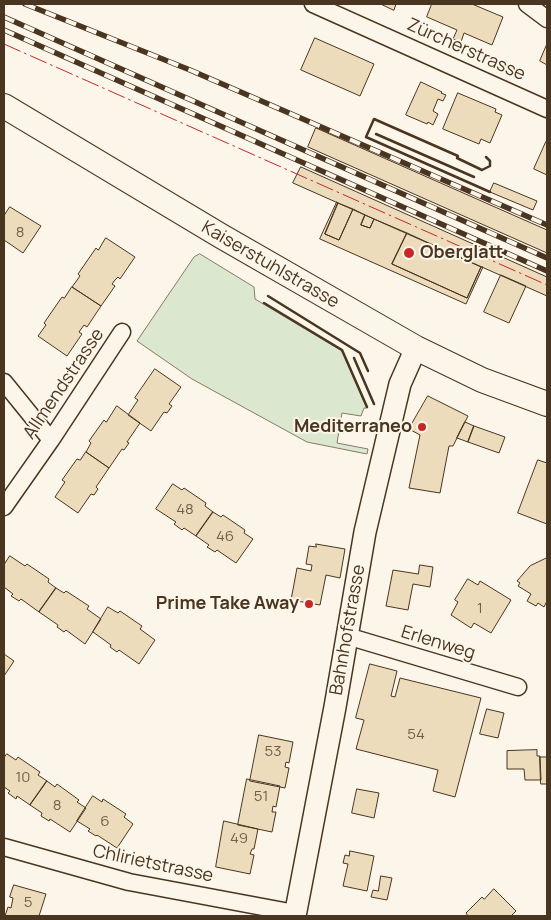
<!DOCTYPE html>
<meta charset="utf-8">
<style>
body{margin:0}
#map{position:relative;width:551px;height:920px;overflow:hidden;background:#fbf6e9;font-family:Manrope,sans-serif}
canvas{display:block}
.frame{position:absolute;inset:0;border:5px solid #4a3520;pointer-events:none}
</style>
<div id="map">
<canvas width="551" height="920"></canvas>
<div class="frame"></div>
</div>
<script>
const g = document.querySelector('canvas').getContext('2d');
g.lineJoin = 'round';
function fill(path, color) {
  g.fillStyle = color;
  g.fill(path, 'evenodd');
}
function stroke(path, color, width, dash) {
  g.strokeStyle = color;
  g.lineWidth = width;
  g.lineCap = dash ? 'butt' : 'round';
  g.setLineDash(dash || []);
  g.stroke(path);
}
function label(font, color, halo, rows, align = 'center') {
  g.font = font + ' Manrope,sans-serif';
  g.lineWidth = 4;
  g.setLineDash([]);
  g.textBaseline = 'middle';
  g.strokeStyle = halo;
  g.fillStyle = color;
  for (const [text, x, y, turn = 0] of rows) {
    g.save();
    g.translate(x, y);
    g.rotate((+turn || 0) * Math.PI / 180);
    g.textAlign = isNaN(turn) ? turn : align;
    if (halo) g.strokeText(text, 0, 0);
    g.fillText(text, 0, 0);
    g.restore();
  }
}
const green = new Path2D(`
 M200,254L254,287L255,299L342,351L367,408H364L361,416L342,413L337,443L368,449L367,454L307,442L192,379L137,341L194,257Z`);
fill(green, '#dce7d0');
stroke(green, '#887966', 1);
const building = new Path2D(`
 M381,4H396L394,10Z
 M432,4H472L503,17L492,45L464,33L461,42L453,39L457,30L427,17Z
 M315,38L374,64L360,96L301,70Z
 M547,44V65L540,61Z
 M421,82L442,92L441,93L446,95L443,101L438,99L433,111L438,114L433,125L428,122L427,124L406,115Z
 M458,93L496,109L495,112L502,115L490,143L481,139L479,144L443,129Z
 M316,128L547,230V253L308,147Z
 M546,142L547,143V175L534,169Z
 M301,167L547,277V296L293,183Z
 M494,183L537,201L533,210L490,192Z
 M337,202L338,203L325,234L339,240L353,209L365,215L361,225L370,228L374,219L407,233L392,264L467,298L481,267H483L466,304L320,239Z
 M338,203L353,209L339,240L325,234Z
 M10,207L41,226L23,253L4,240V216Z
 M365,215L374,219L370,228L361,225Z
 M407,233L481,267L467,298L392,264Z
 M106,238L135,257L120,279L118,277L115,280L112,284L115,286L101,306L72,287L80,276L78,274L96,248L98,250Z
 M501,275L526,286L509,323L484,312Z
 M72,287L101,306L87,327L84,325L79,332L82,334L67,356L38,336L46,325L44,323L62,297L64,298Z
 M155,369L181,387L169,404L172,406L167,413L164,412L151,431L128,415L138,400L135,398Z
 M428,396L468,416L453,446H449L440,493L409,488L420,435L409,429Z
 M117,406L140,423L127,442L129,443L124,450L122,449L109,468L86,452L91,443L89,441L104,420L106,422Z
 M465,422L474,426L468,442L457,438Z
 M474,426L505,437L499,453L468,442Z
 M86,452L109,468L96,487L98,489L94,495L91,494L78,513L55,497L65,482L62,480L77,459L80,460Z
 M538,460L547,463V524L518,513Z
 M173,484L182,490L184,488L206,503L205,506L213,512L196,536L184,528L182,530L174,524L176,522L156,509Z
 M213,512L221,517L223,515L245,530L244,533L253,539L236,563L217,550L215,552L207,547L209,545L196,536Z
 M316,544L345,549L340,578L326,575L320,605L291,600L297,568L311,571L312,565L306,564L309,546L316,547Z
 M10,556L25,566L27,564L49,579L48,582L56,588L39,612L21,599L19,601L11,596L13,594L4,587V565Z
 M547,558V601L544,607L538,603L536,606L527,601L531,594L518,586L520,583L517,581L530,566Z
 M420,565L433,567L430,587L413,584L408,610L386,606L393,570L418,574Z
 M468,579L478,585L480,581L511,600L491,633L474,623L471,628L451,615L458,602L455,600Z
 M56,588L64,593L66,591L89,606L87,609L101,619L85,644L66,630L64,632L57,627L58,625L39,612Z
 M108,607L118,613L120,611L142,626L140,629L155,640L139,664L119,650L117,652L110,647L111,645L93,632Z
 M4,654L14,661L4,676Z
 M370,664L397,671L391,696L395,697L400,678L481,698L455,797L433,791L438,770L356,749L364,720L356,718Z
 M487,709L504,713L498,738L480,734Z
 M259,735L293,742L289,763L286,762L285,767L289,768L285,788L250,781Z
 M537,750V756H540L541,780H525L524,769H507V751Z
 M7,754L16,760L18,757L40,772L38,775L47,781L30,805L17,796L16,799L8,793L10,791L4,787V758Z
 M540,757H547V784H541Z
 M247,779L280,786L276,807L273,806L272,812H276L272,832L238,825Z
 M47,781L55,787L57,784L79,800L77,802L86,808L70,832L50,819L49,821L41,816L42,813L30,805Z
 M357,789L379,793L374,818L352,813Z
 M93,796L102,802L103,799L126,814L124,817L133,824L117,848L97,835L96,836L88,831L90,829L77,821Z
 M224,821L258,829L254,849H252L250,854L254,855L250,874L216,867Z
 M350,851L374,856L367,891L343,886L348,864L343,863L345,855L349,856Z
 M381,876L392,878L387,900L371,897L373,890L378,891Z
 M14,885L46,894L39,916H5L8,907L11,908L13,898L10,897Z
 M494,889L516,911L511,916H468L466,913L482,897L484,899Z`);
fill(building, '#ecdcbc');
stroke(building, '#4a3520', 1);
const minor = new Path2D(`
 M313,4L547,109
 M527,4L547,19
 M4,382L51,440
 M4,507L51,440L122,332
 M347,636L518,687
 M4,847L129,882L295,913`);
const tertiary = new Path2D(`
 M295,916L335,707L365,532L400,384L416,348`);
const secondary = new Path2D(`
 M4,106L221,236L416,348L482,380L547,404`);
stroke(minor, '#4a3520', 19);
stroke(tertiary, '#4a3520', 24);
stroke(secondary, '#4a3520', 26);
stroke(minor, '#fbf6e9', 16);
stroke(tertiary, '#fbf6e9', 21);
stroke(secondary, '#fbf6e9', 24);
const rail = new Path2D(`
 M25,4L190,70L547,225
 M4,17L547,258
 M4,30L547,271`);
stroke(rail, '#4a3520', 5.5);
stroke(rail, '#fbf6e9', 4, [11]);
stroke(new Path2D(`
 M376,134L474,177
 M486,157L490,161V166L482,170L457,158L458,156L374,119L366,137L490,192
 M268,296L360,353L368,371
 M264,303L342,350L367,407
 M354,358L374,404`), '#4a3520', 2.5);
stroke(new Path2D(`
 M4,44L547,285`), '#c62828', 1, [18, 4, 2.5, 4]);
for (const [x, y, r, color] of [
 [409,253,6,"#c62828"],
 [422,427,5,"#c62828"],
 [309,604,5,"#c62828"]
]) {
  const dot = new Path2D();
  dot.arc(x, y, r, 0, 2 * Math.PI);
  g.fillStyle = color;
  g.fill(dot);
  stroke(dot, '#fbf6e9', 2);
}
label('15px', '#725f47', null, [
 ["8",20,233],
 ["48",185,510],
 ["46",225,537],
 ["1",480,609],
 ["54",416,735],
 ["53",273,752],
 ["10",23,778],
 ["51",261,797],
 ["8",57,806],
 ["6",105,822],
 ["49",239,839],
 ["5",28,903]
]);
label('18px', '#4a3520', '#fbf6e9', [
 ["Zürcherstrasse",466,50,24],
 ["Kaiserstuhlstrasse",270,265,30],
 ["Allmendstrasse",64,384,-56],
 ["Bahnhofstrasse",348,630,-80],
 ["Erlenweg",438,643,17],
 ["Chlirietstrasse",153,864,12]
]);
label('bold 18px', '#4a3520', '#fbf6e9', [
 ["Oberglatt",420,253,"left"],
 ["Mediterraneo",412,427],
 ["Prime Take Away",299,604]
], 'right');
</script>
